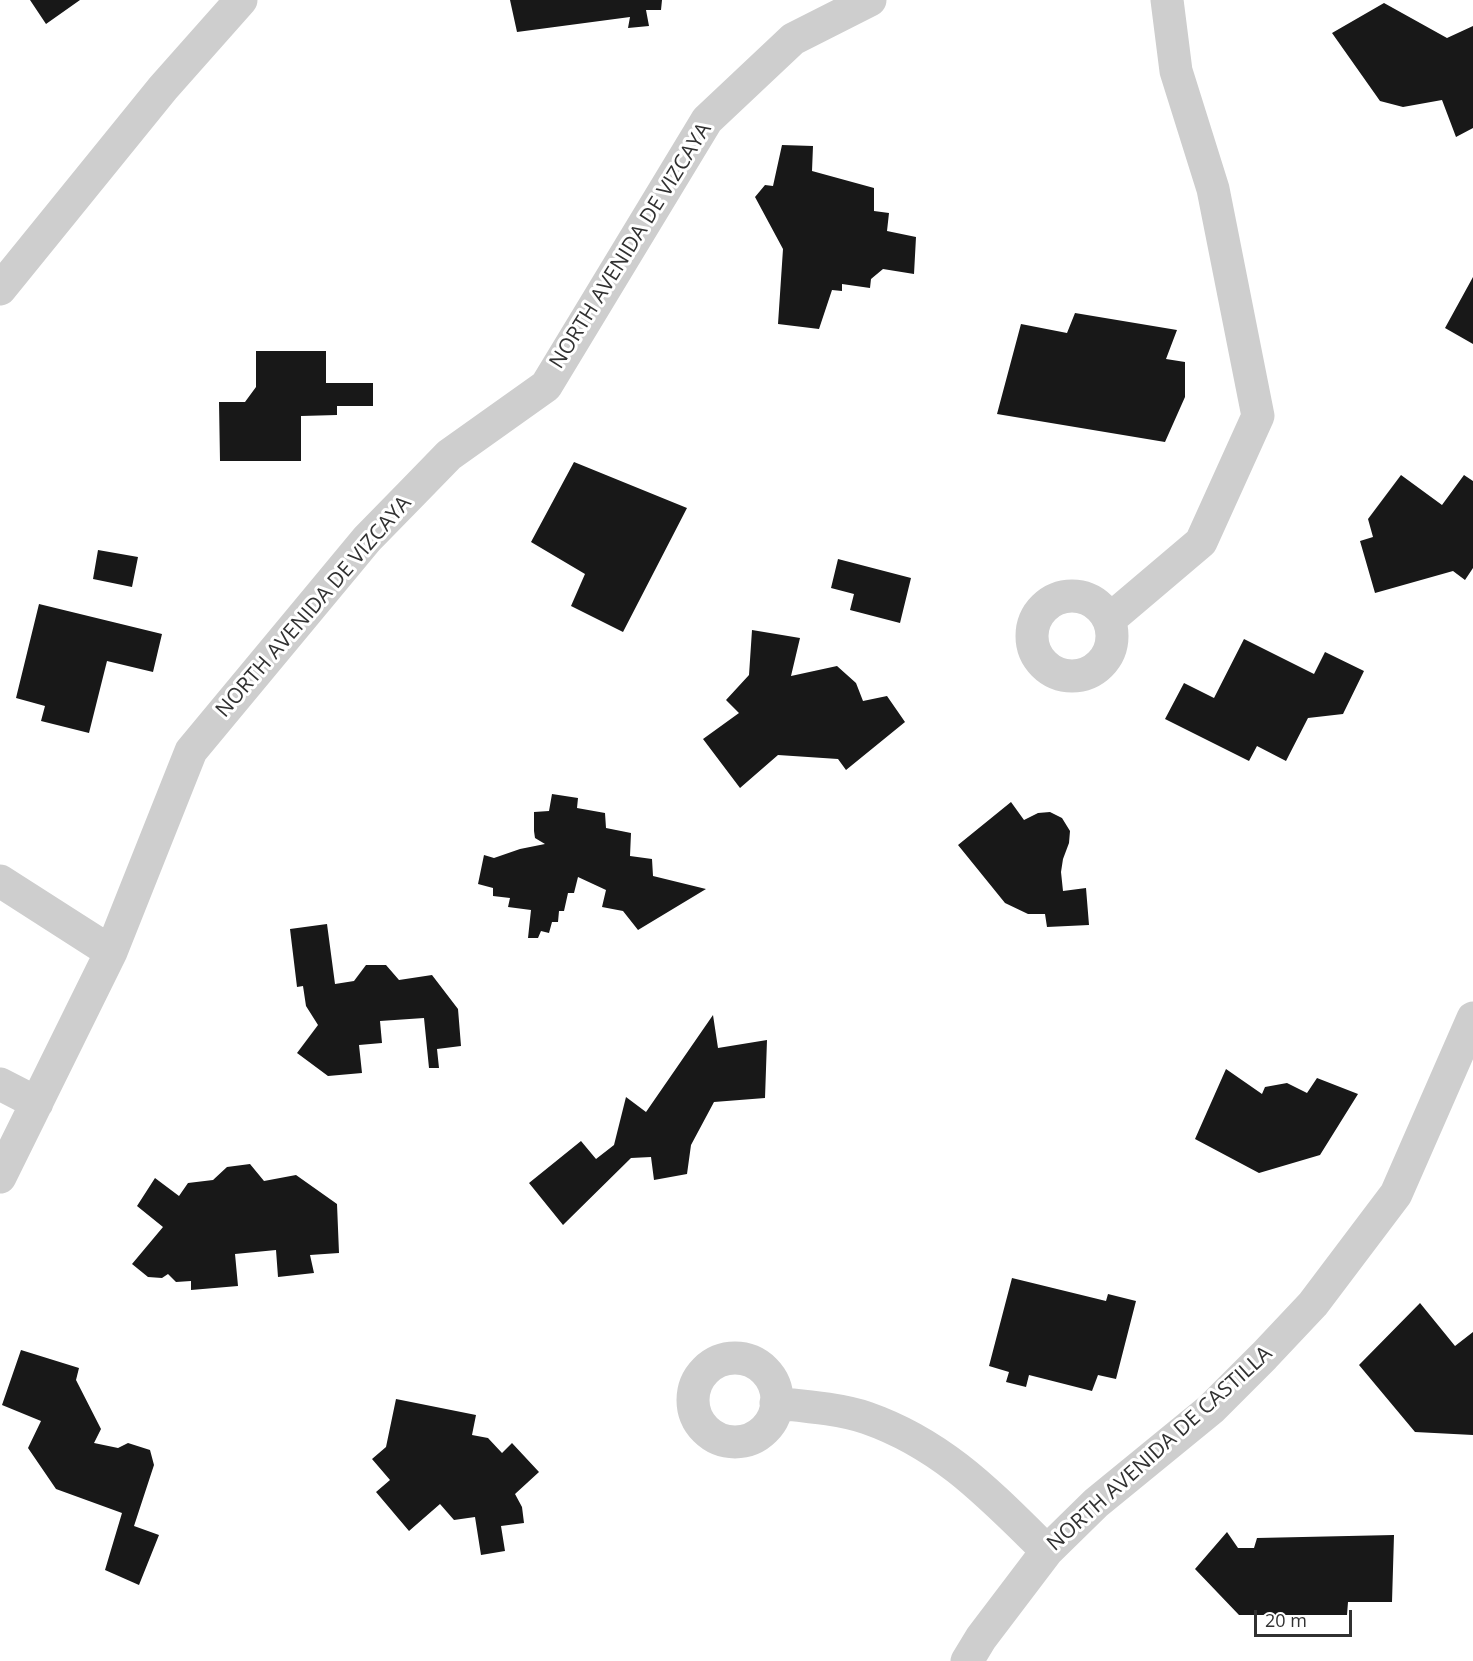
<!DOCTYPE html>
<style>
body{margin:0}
#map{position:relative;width:1473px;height:1661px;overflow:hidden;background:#fff;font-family:"Open Sans",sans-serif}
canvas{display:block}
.scale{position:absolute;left:1254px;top:1610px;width:98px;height:27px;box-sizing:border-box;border:3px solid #313131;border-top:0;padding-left:8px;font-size:18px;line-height:21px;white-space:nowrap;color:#313131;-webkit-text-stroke:4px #fff;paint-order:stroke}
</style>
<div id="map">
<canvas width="1473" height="1661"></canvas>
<div class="scale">20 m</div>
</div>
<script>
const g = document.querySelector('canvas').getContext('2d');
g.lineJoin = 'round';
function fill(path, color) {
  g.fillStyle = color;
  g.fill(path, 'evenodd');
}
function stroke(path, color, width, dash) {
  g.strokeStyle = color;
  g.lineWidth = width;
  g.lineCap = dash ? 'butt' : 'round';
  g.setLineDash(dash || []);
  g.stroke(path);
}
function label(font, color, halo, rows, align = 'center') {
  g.font = font + ' "Open Sans",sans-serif';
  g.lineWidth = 6;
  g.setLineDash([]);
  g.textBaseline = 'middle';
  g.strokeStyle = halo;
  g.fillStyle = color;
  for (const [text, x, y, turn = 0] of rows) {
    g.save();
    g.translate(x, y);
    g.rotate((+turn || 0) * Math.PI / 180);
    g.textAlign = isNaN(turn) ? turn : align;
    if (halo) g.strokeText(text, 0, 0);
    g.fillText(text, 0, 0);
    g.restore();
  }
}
fill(new Path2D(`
 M30,0H80L46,24Z
 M510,0H662L661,10H646L649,26L628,28L630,17L517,32Z
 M1384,3L1447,38L1473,26V128L1456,137L1442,100L1403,107L1380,101L1332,33Z
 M782,145L813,146L812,171L874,188V211L889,213L887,231L916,237L914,274L883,269L871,279L870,288L842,284V291L832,290L819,329L778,324L783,249L755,197L765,185L773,186Z
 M1473,277V344L1445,328Z
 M1075,313L1177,330L1166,359L1185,362V397L1165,442L997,414L1021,324L1067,333Z
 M256,351H326V383H373V406H337V415L301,416V461H220L219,402H245L256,387Z
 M574,462L687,508L623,632L571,606L585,574L531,542Z
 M1401,475L1442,505L1464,475L1473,481V568L1465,580L1453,571L1375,593L1360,541L1373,537L1368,519Z
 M98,550L138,557L132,587L93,579Z
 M838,559L911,578L900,623L850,610L854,594L831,588Z
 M39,604L162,634L153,672L107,661L89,733L41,721L45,706L16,698Z
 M752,630L800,638L791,676L837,666L856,683L863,701L887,696L905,722L846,770L838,759L778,755L740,788L703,739L739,713L726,700L749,675Z
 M1244,639L1314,674L1325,652L1364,671L1343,714L1308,718L1286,761L1257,746L1249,761L1165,719L1184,683L1214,698Z
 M552,794L578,798L577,808L605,813L606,828L631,833L630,856L652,859L653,876L706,889L638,930L623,911L602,907L606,890L578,877L574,893H568L564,911H559L558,922H552L549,933L541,931L538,938H528L531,910L508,907L510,898L493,896V888L478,884L484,855L494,858L520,849L545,844L535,838L534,831V812L549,811Z
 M1011,802L1024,820L1038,813L1050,812L1062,818L1070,831L1069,843L1063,859L1061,872L1063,891L1086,888L1089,925L1047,927L1045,914H1028L1005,903L958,845Z
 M327,924L335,984L354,981L366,965H386L399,980L432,975L458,1009L461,1046L437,1049L439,1068H429L424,1018L380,1021L382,1043L359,1045L362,1073L328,1076L297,1053L318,1025L306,1006L303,986L297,987L290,929Z
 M713,1015L718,1048L767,1040L765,1098L714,1102L691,1145L687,1174L654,1180L651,1157L631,1158L563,1225L529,1183L581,1141L596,1159L614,1145L626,1097L646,1112Z
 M1226,1069L1262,1094L1265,1087L1287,1083L1307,1093L1317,1078L1358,1094L1320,1155L1259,1173L1195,1139Z
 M250,1164L264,1181L296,1175L337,1204L339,1253L310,1255L314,1273L278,1277L276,1250L235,1254L238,1286L191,1290V1281L176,1282L168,1274L162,1278L148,1277L132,1264L163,1227L137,1206L155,1178L179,1196L188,1183L213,1180L227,1167Z
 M1012,1278L1106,1301L1108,1294L1136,1301L1116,1379L1098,1375L1092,1391L1029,1375L1026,1387L1006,1382L1009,1372L989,1366Z
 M1420,1303L1455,1346L1473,1332V1435L1415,1432L1359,1365Z
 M21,1350L79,1368L76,1380L101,1429L94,1443L118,1448L128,1443L150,1450L154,1465L134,1526L159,1535L139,1585L105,1570L122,1513L56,1489L28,1448L41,1421L2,1405Z
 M396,1399L476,1415L472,1435L488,1438L502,1453L512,1443L539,1472L515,1494L522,1507L524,1523L501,1526L505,1551L481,1555L475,1517L454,1520L440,1504L409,1531L376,1492L390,1480L372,1459L386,1447Z
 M1227,1532L1238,1548H1254L1257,1538L1394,1535L1392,1602H1348L1347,1615H1239L1195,1569Z`), '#181818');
stroke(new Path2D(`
 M0,289L163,88L241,0
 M1032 636a40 40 0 1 1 80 0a40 40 0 1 1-80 0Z
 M1109,620L1201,542L1258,416L1213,189L1176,71L1167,0
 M0,881L111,952
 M0,1084L37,1103
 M0,1177L111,952L191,751L367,539L413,492L449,455L546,386L707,120L793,39L870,0
 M693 1400a42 42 0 1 1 84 0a42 42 0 1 1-84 0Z
 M776,1403C804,1406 841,1409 867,1418C944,1445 991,1496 1047,1551
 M967,1661L981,1638L1047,1551L1096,1503L1211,1409L1264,1356L1313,1304L1396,1194L1473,1018`), '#cecece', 33);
label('21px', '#313131', '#fff', [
 ["NORTH AVENIDA DE VIZCAYA",631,246,-58],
 ["NORTH AVENIDA DE VIZCAYA",314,607,-49],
 ["NORTH AVENIDA DE CASTILLA",1160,1449,-42]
]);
</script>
